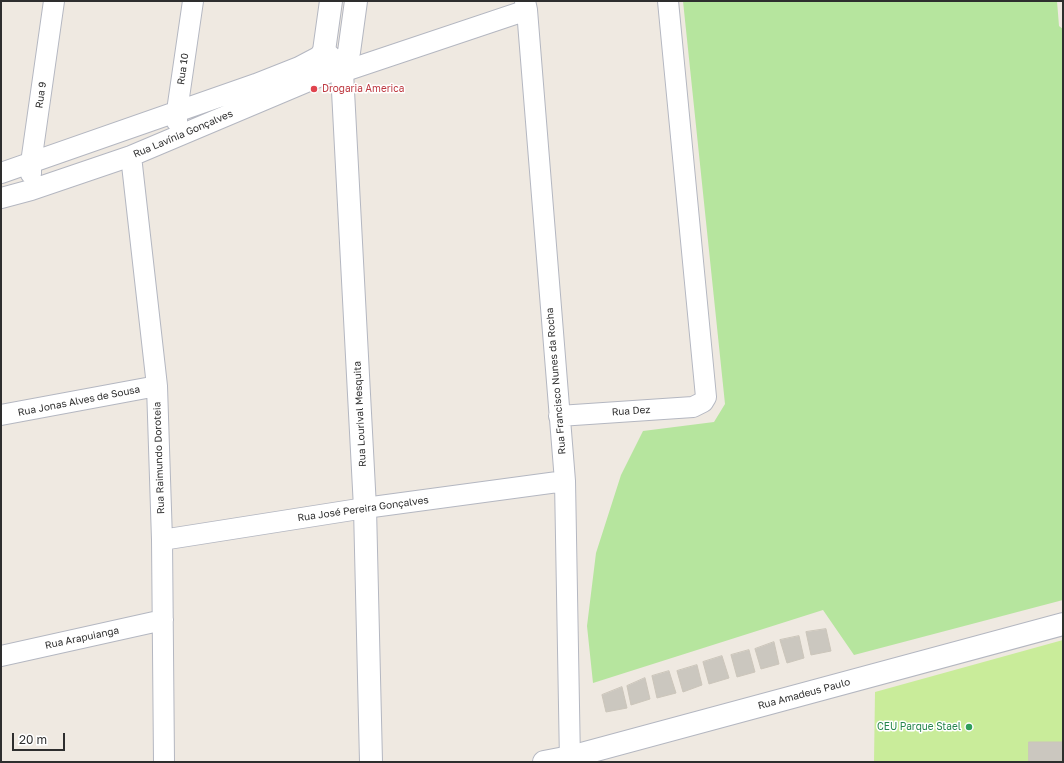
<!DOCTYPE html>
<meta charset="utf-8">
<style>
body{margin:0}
#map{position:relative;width:1064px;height:763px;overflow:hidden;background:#efe9e1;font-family:"Golos Text",sans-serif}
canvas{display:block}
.frame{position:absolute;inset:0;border:2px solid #2e2e2e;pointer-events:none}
.scale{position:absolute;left:12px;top:733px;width:53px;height:18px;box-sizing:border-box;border:2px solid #2e2e2e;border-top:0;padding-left:5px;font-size:12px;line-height:14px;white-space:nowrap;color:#2e2e2e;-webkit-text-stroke:3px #fff;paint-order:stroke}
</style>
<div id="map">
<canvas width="1064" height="763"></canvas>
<div class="frame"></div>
<div class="scale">20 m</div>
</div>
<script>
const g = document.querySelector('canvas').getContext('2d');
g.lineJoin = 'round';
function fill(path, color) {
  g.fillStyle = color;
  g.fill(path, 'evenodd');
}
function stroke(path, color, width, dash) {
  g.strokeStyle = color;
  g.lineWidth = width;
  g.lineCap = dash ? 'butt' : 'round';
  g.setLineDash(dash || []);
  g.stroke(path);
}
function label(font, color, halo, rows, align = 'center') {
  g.font = font + ' "Golos Text",sans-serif';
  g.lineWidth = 3;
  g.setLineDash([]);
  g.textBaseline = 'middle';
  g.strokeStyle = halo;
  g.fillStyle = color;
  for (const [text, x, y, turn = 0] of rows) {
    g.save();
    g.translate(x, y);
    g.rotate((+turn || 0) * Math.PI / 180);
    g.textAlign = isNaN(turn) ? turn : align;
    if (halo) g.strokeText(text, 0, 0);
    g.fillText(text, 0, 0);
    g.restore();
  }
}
fill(new Path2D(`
 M683,1H1057L1059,26L1063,29V600L854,655L823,610L593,683L587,626L596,553L621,475L643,431L714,422L725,404Z`), '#b6e59e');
fill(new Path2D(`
 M1063,640V762H874L875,692Z`), '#c9ec9a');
const building = new Path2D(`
 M826,629L831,651L811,655L806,632Z
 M799,636L804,658L787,663L780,640Z
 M774,642L779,664L761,669L755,649Z
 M749,650L755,672L737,677L731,655Z
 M722,656L729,678L709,684L703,662Z
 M697,665L702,685L683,692L677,671Z
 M669,671L676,693L657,698L652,676Z
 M645,678L650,699L631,705L627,686Z
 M622,687L627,708L606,712L602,695Z
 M1029,742H1063V762H1029Z`);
fill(building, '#cbc7bf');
stroke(building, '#cbc5ba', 1);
const minor = new Path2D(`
 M525,1L527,10L565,481L570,762
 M342,72L527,10
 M177,122V111L193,1
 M131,156L157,386L162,540L164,762
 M1,173L256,84L299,67L318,57L324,51
 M31,174V163L54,1
 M1,198L31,190L131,156L330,72L339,66
 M1,415L157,386
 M559,416L693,407L703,402L706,397L668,1
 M162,540L365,508L565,481
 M1,656L163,620`);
const tertiary = new Path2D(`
 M544,762L570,757L1063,624`);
const secondary = new Path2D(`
 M331,1L324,51L339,66L342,72L365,508L371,762
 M339,66L346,58L349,52L356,1`);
stroke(minor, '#b4b7c1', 22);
stroke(tertiary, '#b4b7c1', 24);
stroke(secondary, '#b4b7c1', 24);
stroke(minor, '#fff', 20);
stroke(tertiary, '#fff', 22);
stroke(secondary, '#fff', 22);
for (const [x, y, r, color] of [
 [314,89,4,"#e0444e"],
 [969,727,4,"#2e9e5b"]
]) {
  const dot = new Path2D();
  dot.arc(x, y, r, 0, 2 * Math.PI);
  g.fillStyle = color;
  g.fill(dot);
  stroke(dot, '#fff', 1.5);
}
label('10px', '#2e2e2e', '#fff', [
 ["Rua 10",183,69,-82],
 ["Rua 9",41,95,-82],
 ["Rua Lavínia Gonçalves",183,134,-23],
 ["Rua Francisco Nunes da Rocha",556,381,-95],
 ["Rua Jonas Alves de Sousa",79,401,-11],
 ["Rua Dez",631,411,-4],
 ["Rua Lourival Mesquita",360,414,-93],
 ["Rua Raimundo Doroteia",159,458,-92],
 ["Rua José Pereira Gonçalves",363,509,-8],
 ["Rua Arapuianga",82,638,-12],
 ["Rua Amadeus Paulo",804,694,-15]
]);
label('10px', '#be3a42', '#fff', [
 ["Drogaria America",322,89]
], 'left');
label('10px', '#27864d', '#fff', [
 ["CEU Parque Stael",961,727]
], 'right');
</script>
